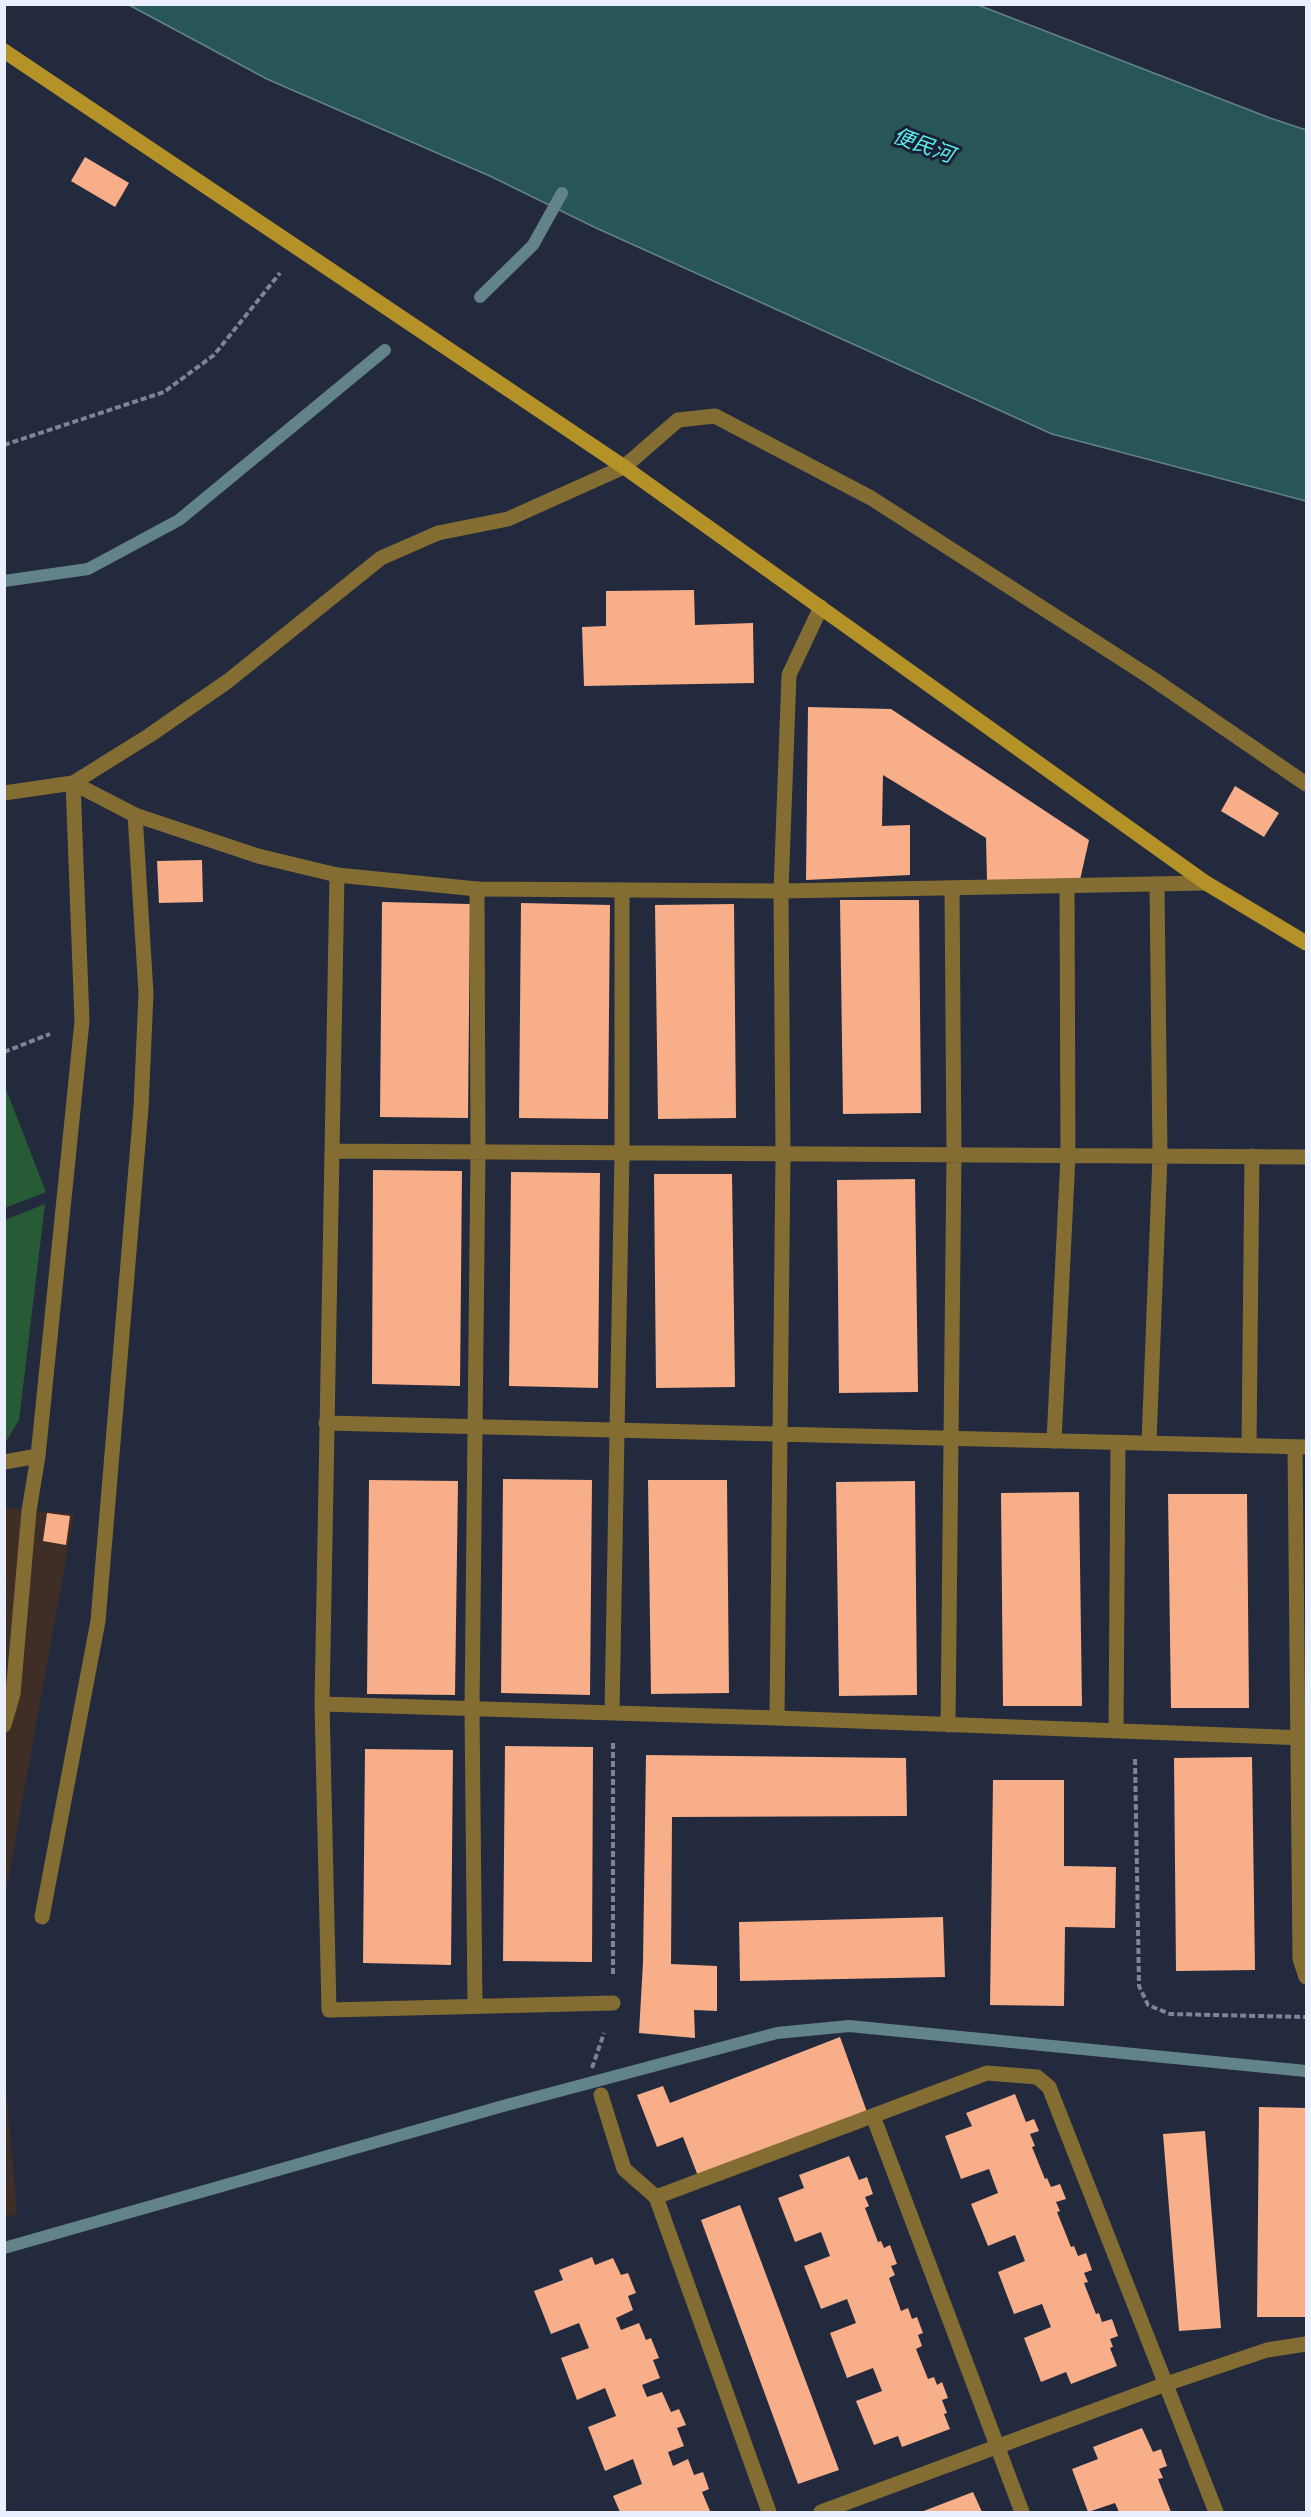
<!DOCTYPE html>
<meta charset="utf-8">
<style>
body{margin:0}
#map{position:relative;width:1311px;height:2517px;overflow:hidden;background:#232a3e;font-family:Roboto,sans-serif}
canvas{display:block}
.frame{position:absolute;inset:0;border:6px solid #eaeffd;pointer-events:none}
</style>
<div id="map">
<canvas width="1311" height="2517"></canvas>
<div class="frame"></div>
</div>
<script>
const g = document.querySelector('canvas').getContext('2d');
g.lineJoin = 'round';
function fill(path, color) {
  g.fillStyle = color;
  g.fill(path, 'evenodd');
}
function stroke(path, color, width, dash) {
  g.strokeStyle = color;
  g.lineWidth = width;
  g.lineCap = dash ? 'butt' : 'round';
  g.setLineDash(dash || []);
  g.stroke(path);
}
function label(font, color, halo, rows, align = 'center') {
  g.font = font + ' Roboto,"Noto Sans SC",sans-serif';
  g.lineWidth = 6;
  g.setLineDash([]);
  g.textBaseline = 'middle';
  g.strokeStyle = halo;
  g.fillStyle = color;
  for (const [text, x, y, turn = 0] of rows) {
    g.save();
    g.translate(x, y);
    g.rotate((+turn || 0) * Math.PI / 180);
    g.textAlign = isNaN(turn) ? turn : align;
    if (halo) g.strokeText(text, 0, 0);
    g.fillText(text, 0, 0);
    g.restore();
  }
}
fill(new Path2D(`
 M5,1508L74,1514L5,1897Z
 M5,2075L17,2214L5,2217H4Z`), '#3f2e25');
fill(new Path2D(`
 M4,1084L46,1192L5,1208H4Z
 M45,1204L19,1420L5,1443V1220Z`), '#275b36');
const water = new Path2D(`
 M129,5H978L1270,118L1306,130V501L1052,434L594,227L490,176L267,79Z`);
fill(water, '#285556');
stroke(water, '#628388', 1.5);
stroke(new Path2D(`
 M480,297L533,245L562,193
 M4,581L88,569L179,520L385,350
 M4,2248L503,2106L777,2033L849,2026L1306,2071`), '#628388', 12);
fill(new Path2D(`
 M85,157L129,183L115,207L71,181Z
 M694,590L695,625L753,623L754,683L584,686L582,627L606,626V591Z
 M808,707L891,709L1089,840L1080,880L987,881L986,838L883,775L882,826L910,825V875L806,880Z
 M1235,786L1279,813L1264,837L1221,811Z
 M202,860L203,902L159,903L157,861Z
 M840,900H919L921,1113L843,1114Z
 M382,902L470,904L468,1118L380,1117Z
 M521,903L610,905L608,1119L519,1118Z
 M734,904L736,1118L658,1119L655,905Z
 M373,1170L462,1171L460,1386L372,1384Z
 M511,1172L600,1173L598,1388L509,1386Z
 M654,1174H732L735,1387L656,1388Z
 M915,1179L918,1392L839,1393L837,1180Z
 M503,1479L592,1480L590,1695L501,1693Z
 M369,1480L458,1481L455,1695L367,1694Z
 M648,1480H727L729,1693L651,1694Z
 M915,1481L917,1695L839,1696L836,1482Z
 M1079,1492L1082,1706H1003L1001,1493Z
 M1168,1494H1247L1249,1708H1171Z
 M47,1513L70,1516L66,1545L43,1541Z
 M505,1746L593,1747L592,1962L503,1961Z
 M365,1749L453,1750L451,1965L363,1963Z
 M646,1755L906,1758L907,1816L672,1817L671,1964L717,1966V2011L694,2010L695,2038L639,2033L643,1962Z
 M1252,1757L1255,1970L1176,1971L1174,1758Z
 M993,1780H1064V1866L1116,1867L1115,1928L1065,1927L1064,2006L990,2005Z
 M943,1917L945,1977L740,1981L739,1922Z
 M840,2037L867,2112L698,2176L683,2137L657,2147L637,2095L663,2086L670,2103Z
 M1015,2094L1026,2122L1034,2119L1039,2131L1030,2134L1035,2146L1032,2147L1045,2179L1047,2178L1051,2187L1060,2184L1066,2199L1056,2202L1060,2211L1057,2212L1071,2247L1074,2246L1078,2256L1086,2253L1092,2270L1084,2273L1088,2282L1084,2283L1096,2314L1099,2313L1102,2322L1112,2319L1118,2336L1110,2339L1113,2347L1110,2348L1117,2366L1071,2384L1066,2372L1041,2382L1024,2338L1051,2327L1042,2304L1014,2314L998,2272L1025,2261L1015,2235L988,2246L971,2204L998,2193L989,2169L961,2179L945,2136L972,2126L966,2113Z
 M1259,2107L1306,2108V2317H1257Z
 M1205,2131L1221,2328L1179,2331L1163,2134Z
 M849,2156L859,2180L867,2177L873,2194L865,2197L869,2206L865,2208L878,2242L881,2241L884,2248L890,2245L897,2264L891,2266L895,2275L889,2278L901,2311L908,2308L912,2319L917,2317L923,2333L918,2335L922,2346L916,2349L928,2379L934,2377L937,2385L942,2382L948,2398L942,2400L947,2413L944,2414L950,2429L902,2447L898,2436L874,2445L856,2401L882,2391L873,2368L847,2378L830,2333L856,2323L847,2299L821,2309L804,2266L830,2256L821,2232L795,2242L778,2198L804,2188L799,2175Z
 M740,2205L839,2470L798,2484L701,2220Z
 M592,2257L595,2265L613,2258L621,2275L628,2273L636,2293L628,2296L633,2310L616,2318L621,2330L639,2323L646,2340L651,2338L659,2358L653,2360L660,2378L642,2385L647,2397L662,2392L671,2412L679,2409L686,2425L677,2428L684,2446L668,2452L673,2466L688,2459L694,2475L703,2472L709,2489L702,2492L710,2511L620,2512L613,2496L642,2484L633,2459L605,2471L588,2427L616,2416L605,2388L577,2400L561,2358L589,2348L579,2323L551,2334L534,2291L563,2280L559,2270Z
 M1142,2428L1153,2452L1161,2449L1167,2466L1159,2469L1163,2478L1158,2479L1171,2512H1119L1115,2503L1088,2512L1072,2469L1098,2459L1093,2447Z
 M973,2492L982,2512H921Z`), '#f7ae89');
stroke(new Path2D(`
 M4,445L164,392L214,355L280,273
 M4,1052L50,1034
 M613,1743V1976
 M1135,1759L1139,1986L1148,2005L1170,2014L1306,2017
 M592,2068L604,2033`), '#7e8495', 4, [6, 3]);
stroke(new Path2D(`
 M337,875L322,1704L329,2010L613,2003
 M332,1151L1306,1157
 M1054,1441L1068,1156L1067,887
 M1149,1443L1160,1156L1157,884
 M1249,1446L1252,1156
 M4,1462L38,1456
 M322,1704L777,1718L1306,1738
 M612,1713L622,1153V890
 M4,1725L13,1694L29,1511L38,1456L82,1021L73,783
 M948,1725L954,1154L952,888
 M1116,1731L1118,1443
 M42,1917L98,1621L141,1108L146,993L135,815
 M475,2006L472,1709L478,1152L477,889
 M601,2095L624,2169L656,2197L769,2512
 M873,2116L1022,2512
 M656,2197L987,2073L1037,2077L1049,2087L1216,2512
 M821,2512L1166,2384L1267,2350L1306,2344`), '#836d32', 15);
stroke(new Path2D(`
 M73,783L135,815L258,856L337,875L477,889L781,891L1206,883
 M4,793L73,783L150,735L228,681L381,558L438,533L508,519L624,467L678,420L715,416L871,498L1150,677L1306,784
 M326,1423L1306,1447
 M1295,1447L1300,1959L1306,1977
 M777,1718L783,1154L781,891L789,675L821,607`), '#836d32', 15);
stroke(new Path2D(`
 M4,51L624,467L1206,883L1306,943`), '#b59227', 15);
label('italic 21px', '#58ecee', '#1a2034', [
 ["便民河",923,147,20]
]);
</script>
